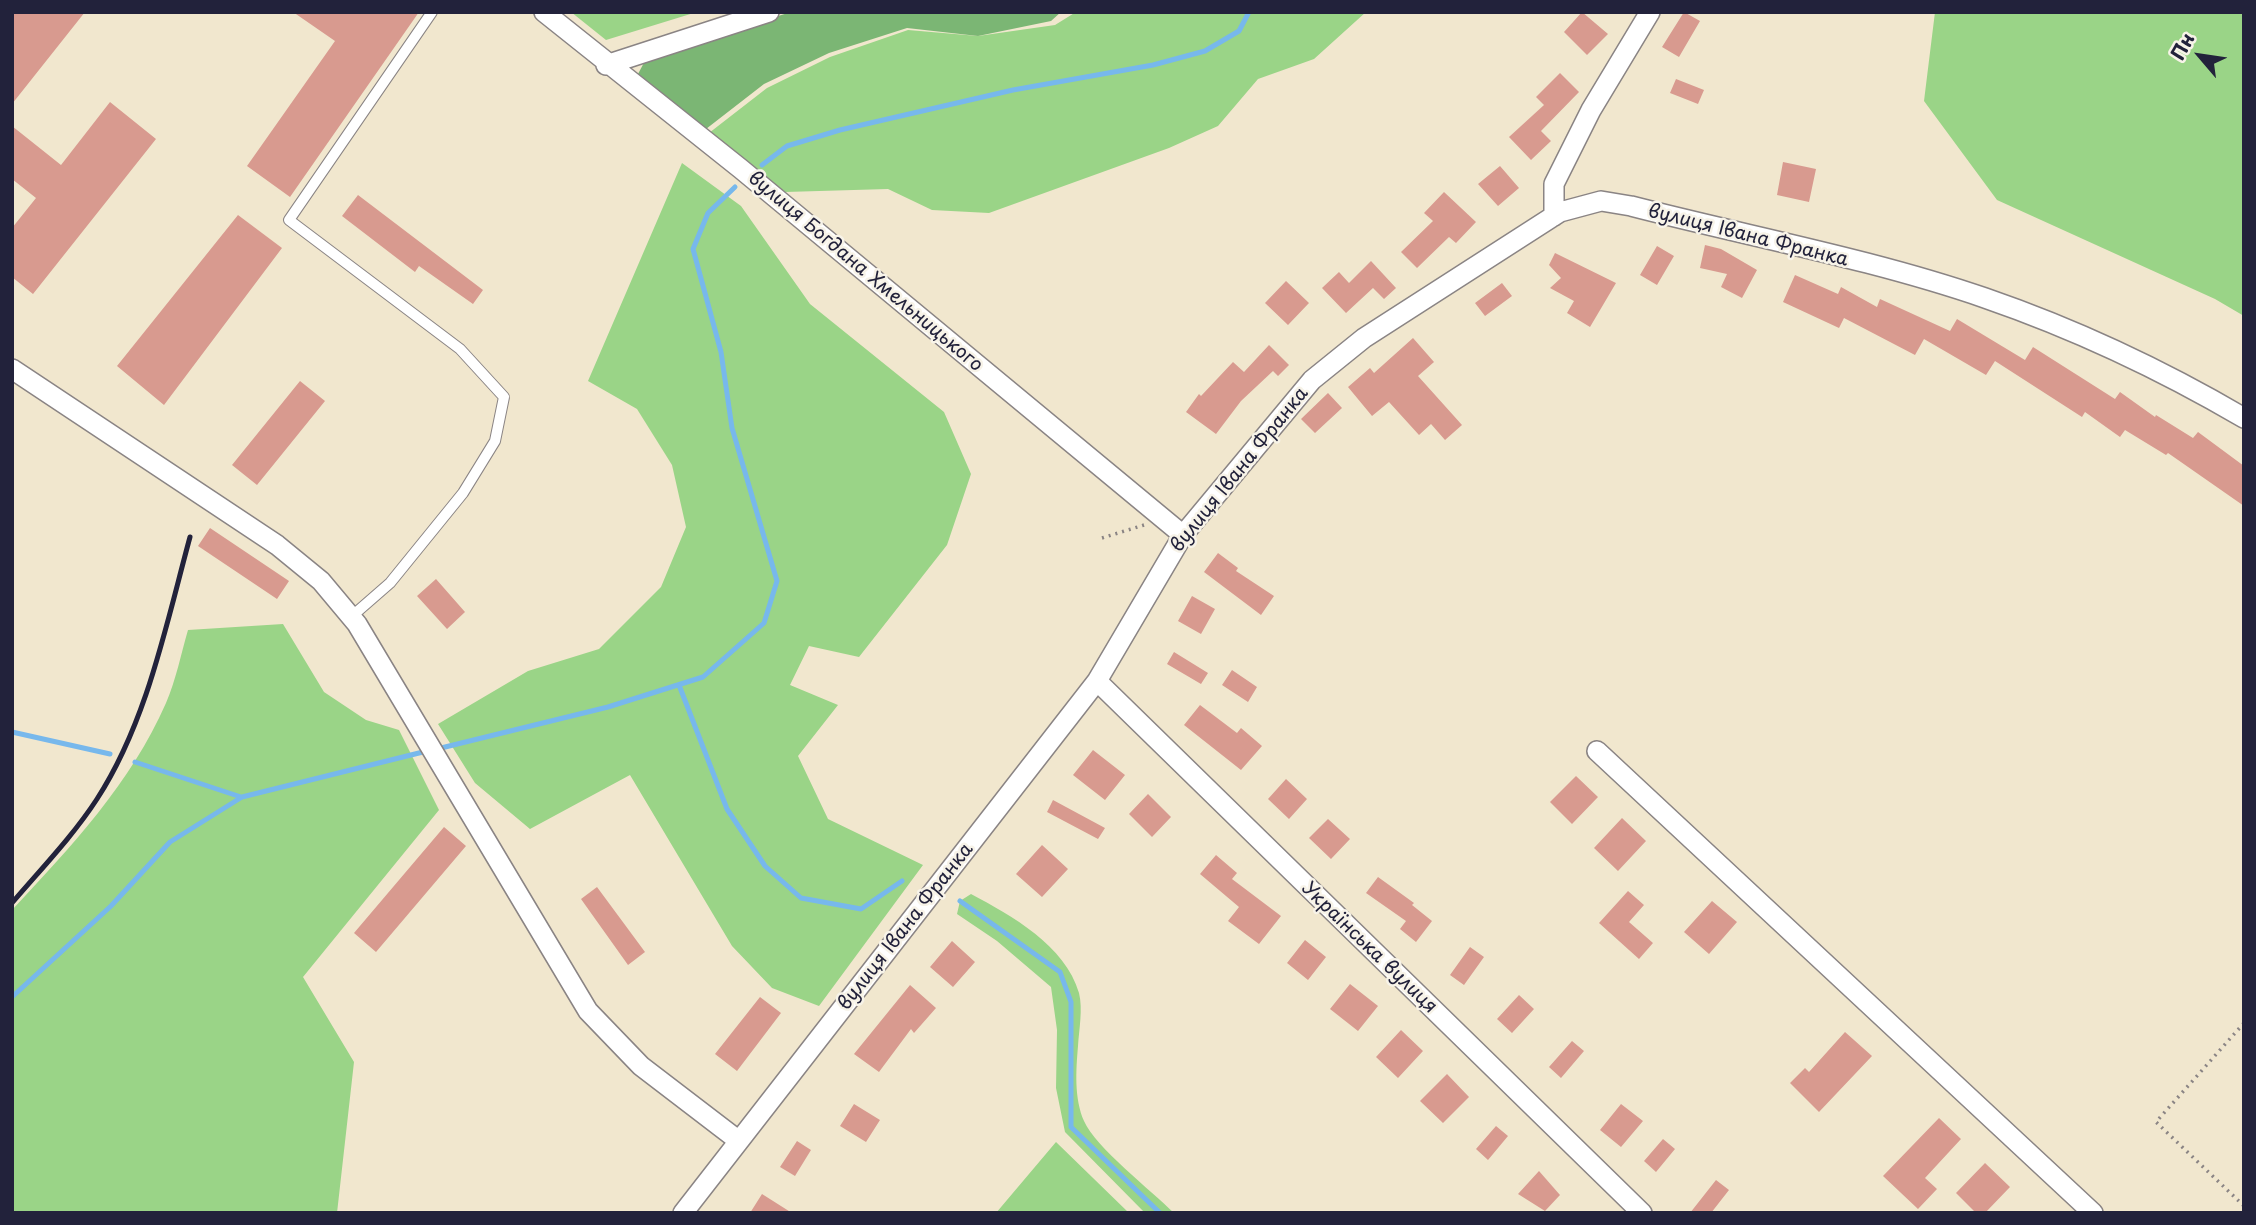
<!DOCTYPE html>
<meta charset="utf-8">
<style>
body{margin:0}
#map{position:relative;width:2256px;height:1225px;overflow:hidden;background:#f1e7ce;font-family:"Playpen Sans",sans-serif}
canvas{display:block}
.frame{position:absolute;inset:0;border:14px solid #22223b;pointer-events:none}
.north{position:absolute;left:2165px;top:21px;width:70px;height:70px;-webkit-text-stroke:5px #f7f3e8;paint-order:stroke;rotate:299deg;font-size:19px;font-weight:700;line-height:28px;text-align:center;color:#22223b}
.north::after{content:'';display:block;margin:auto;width:24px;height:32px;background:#22223b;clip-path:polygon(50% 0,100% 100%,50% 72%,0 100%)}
</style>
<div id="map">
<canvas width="2256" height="1225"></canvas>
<div class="frame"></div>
<div class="north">Пн</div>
</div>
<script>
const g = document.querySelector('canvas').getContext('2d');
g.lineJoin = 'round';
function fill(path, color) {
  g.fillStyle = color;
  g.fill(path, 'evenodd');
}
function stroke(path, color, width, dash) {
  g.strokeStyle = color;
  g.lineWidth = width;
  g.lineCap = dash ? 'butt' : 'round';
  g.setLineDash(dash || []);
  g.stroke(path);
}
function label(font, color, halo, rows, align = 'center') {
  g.font = font + ' "Playpen Sans",sans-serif';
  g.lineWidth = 5;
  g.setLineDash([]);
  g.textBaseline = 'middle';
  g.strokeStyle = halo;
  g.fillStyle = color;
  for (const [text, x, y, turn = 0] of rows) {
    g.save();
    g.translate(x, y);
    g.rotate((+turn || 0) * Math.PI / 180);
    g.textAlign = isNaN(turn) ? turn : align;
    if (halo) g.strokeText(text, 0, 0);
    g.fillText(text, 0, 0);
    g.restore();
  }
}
fill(new Path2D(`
 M571,12H697L606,40Z
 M1076,12H1366L1314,59L1258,79L1218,126L1169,148L989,213L932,210L888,189L785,192L709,133L767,88L830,57L908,30L978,36L1055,25Z
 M1935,12H2244V316L2215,299L1997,200L1924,101Z
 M682,163L741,206L810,304L944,412L971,474L947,545L859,657L809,646L790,685L838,705L798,756L828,819L923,865L819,1006L772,988L732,946L630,775L530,829L475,783L438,724L528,671L599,649L661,587L686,527L672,465L637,409L588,381Z
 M283,624L324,692L366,720L399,730L439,810L303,977L354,1062L337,1213H12V910C71,847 131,783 166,703C176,680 181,654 188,630Z
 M971,894C1012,916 1065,945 1079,993C1083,1009 1079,1030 1078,1046C1076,1070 1074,1098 1084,1121C1095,1147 1152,1191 1174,1213H1145L1065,1132L1056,1088L1057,1030L1051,987L997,941L957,914L960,901Z
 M1056,1142L1129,1213H996Z`), '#9ad487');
fill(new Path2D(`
 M791,12H1061L1051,21L978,36L907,28L829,53L764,84L706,129L638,74L647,57Z`), '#7bb674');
stroke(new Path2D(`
 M762,165L787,146L840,130L1013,90L1153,65L1205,51L1239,31L1249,12
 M679,685L727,809L765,866L801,898L861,909L902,881
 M12,732L110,754
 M437,749L608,707L703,677L764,623L777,581L732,428L721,352L693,249L708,213L735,187
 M135,762L241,797
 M960,901L1060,972L1071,1002V1127L1160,1213
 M12,997L111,906L170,842L242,797L427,751`), '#77b8ec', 5);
fill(new Path2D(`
 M12,12H85L12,104Z
 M293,12H419L290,197L247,166L335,41Z
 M1582,12L1608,34L1587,55L1564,32Z
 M1684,12L1700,21L1679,57L1662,47Z
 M1560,73L1579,92L1541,131L1551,141L1531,160L1509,137L1544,105L1536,97Z
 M1676,79L1704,90L1698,104L1670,93Z
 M110,102L156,139L33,294L12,277V228L36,198L12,179V126L61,165Z
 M1783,162L1816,169L1809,202L1777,195Z
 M1500,166L1519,188L1498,206L1478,184Z
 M1444,192L1476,222L1456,243L1449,237L1417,268L1401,252L1433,221L1424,213Z
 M358,195L483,290L473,304L419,266L415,272L342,216Z
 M238,215L282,248L164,405L117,366Z
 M1705,245L1721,249L1757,270L1742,298L1721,287L1727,274L1700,268Z
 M1657,246L1674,256L1657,285L1640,275Z
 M1555,253L1616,283L1590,327L1567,313L1574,301L1550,288L1561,278L1549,265Z
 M1371,261L1396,288L1384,299L1373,288L1346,313L1322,288L1339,272L1349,283Z
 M1795,275L1838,294L1841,287L1877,307L1880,299L1950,331L1957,319L2025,360L2033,347L2115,399L2120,392L2155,417L2156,415L2193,438L2198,432L2244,466V506L2168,453L2166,455L2125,430L2120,437L2085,412L2082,417L1995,361L1986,375L1924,339L1915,355L1844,318L1839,328L1783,302Z
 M1286,281L1309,303L1288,325L1265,303Z
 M1502,283L1512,296L1485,316L1475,303Z
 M1413,338L1434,362L1418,376L1462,425L1445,440L1431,424L1419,435L1389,402L1372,416L1348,387L1370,368L1374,373Z
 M1269,345L1289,365L1278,376L1273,371L1241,401L1216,434L1186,412L1199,394L1201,396L1233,362L1244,372Z
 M300,381L325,401L257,485L232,465Z
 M1328,393L1342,408L1315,433L1301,419Z
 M210,528L289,581L277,599L198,546Z
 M1218,553L1238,568L1236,571L1274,596L1261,615L1204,572Z
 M436,579L465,612L447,629L417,596Z
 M1192,596L1215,609L1201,634L1178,621Z
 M1174,652L1208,673L1201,684L1167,664Z
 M1232,670L1257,687L1248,702L1222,685Z
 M1200,705L1237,733L1241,728L1262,746L1241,770L1184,725Z
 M1093,750L1125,775L1105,800L1073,775Z
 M1576,776L1598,797L1572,824L1550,802Z
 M1286,779L1307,799L1289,819L1268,799Z
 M1148,794L1171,817L1152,837L1129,814Z
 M1053,800L1105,828L1098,839L1047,812Z
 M1622,818L1646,841L1618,871L1594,848Z
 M1328,819L1350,839L1331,859L1309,838Z
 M444,827L466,846L376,952L354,933Z
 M1042,845L1068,869L1042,897L1016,874Z
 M1216,855L1237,873L1232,879L1281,916L1259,944L1228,921L1239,907L1200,874Z
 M1378,877L1414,903L1412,905L1432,921L1416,942L1400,929L1406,921L1366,893Z
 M597,887L645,952L628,965L581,899Z
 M1628,891L1644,905L1629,922L1653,943L1639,959L1599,923Z
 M1712,901L1737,922L1709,954L1684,932Z
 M1305,940L1326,957L1308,980L1287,963Z
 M952,941L975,962L953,987L930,967Z
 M1470,947L1484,957L1464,985L1450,975Z
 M1350,984L1378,1006L1358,1031L1330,1009Z
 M910,985L936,1008L914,1033L911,1029L879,1072L854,1054Z
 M1519,995L1534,1009L1512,1033L1497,1019Z
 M760,997L781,1013L737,1071L715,1054Z
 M1401,1030L1423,1051L1398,1078L1376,1057Z
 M1845,1032L1872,1056L1819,1112L1790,1083L1805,1068L1809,1072Z
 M1572,1041L1584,1051L1561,1078L1549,1067Z
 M1447,1074L1469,1097L1443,1123L1420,1101Z
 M854,1104L880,1120L866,1142L840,1126Z
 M1621,1104L1643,1121L1621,1147L1600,1130Z
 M1939,1118L1961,1139L1925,1178L1937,1189L1918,1209L1883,1176Z
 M1496,1126L1508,1136L1488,1160L1476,1149Z
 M1663,1139L1675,1149L1656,1172L1644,1161Z
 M797,1141L811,1150L795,1176L780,1167Z
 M1985,1163L2010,1187L1985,1213H1976L1956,1193Z
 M1539,1171L1560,1195L1545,1211L1518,1194Z
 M1716,1180L1729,1190L1711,1213H1690Z
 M762,1194L792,1213H750Z`), '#d89a8f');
const lane = new Path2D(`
 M351,617L390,583L463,493L495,441L504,397L460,349L289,220L432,12`);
const street = new Path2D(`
 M544,12L741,169L1183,535
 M606,65L769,12
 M1554,216V184L1591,110L1650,12
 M12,369L277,545L321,581L357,624L588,1011L641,1066L739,1141
 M1097,681L1642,1213
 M1597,751L2093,1213
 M683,1213L1097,681L1183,535L1312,380L1364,338L1560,212L1601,201L1631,206C1747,236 1872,259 1985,298C2075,329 2162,370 2244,418`);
stroke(lane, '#8a8484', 12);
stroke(street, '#8a8484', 22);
stroke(new Path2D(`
 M1102,538L1144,525
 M2244,1023L2156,1122L2244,1206`), '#8a8484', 3.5, [2, 5]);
stroke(lane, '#fff', 10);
stroke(street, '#fff', 19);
stroke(new Path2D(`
 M12,903C41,869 73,836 97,799C147,722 166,625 190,537`), '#22223b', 5);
label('19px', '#22223b', '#f7f3e8', [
 ["вулиця Івана Франка",1748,236,14],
 ["вулиця Богдана Хмельницького",865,272,40],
 ["вулиця Івана Франка",1240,470,-51],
 ["вулиця Івана Франка",906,927,-52],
 ["Українська вулиця",1369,948,44]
]);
</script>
